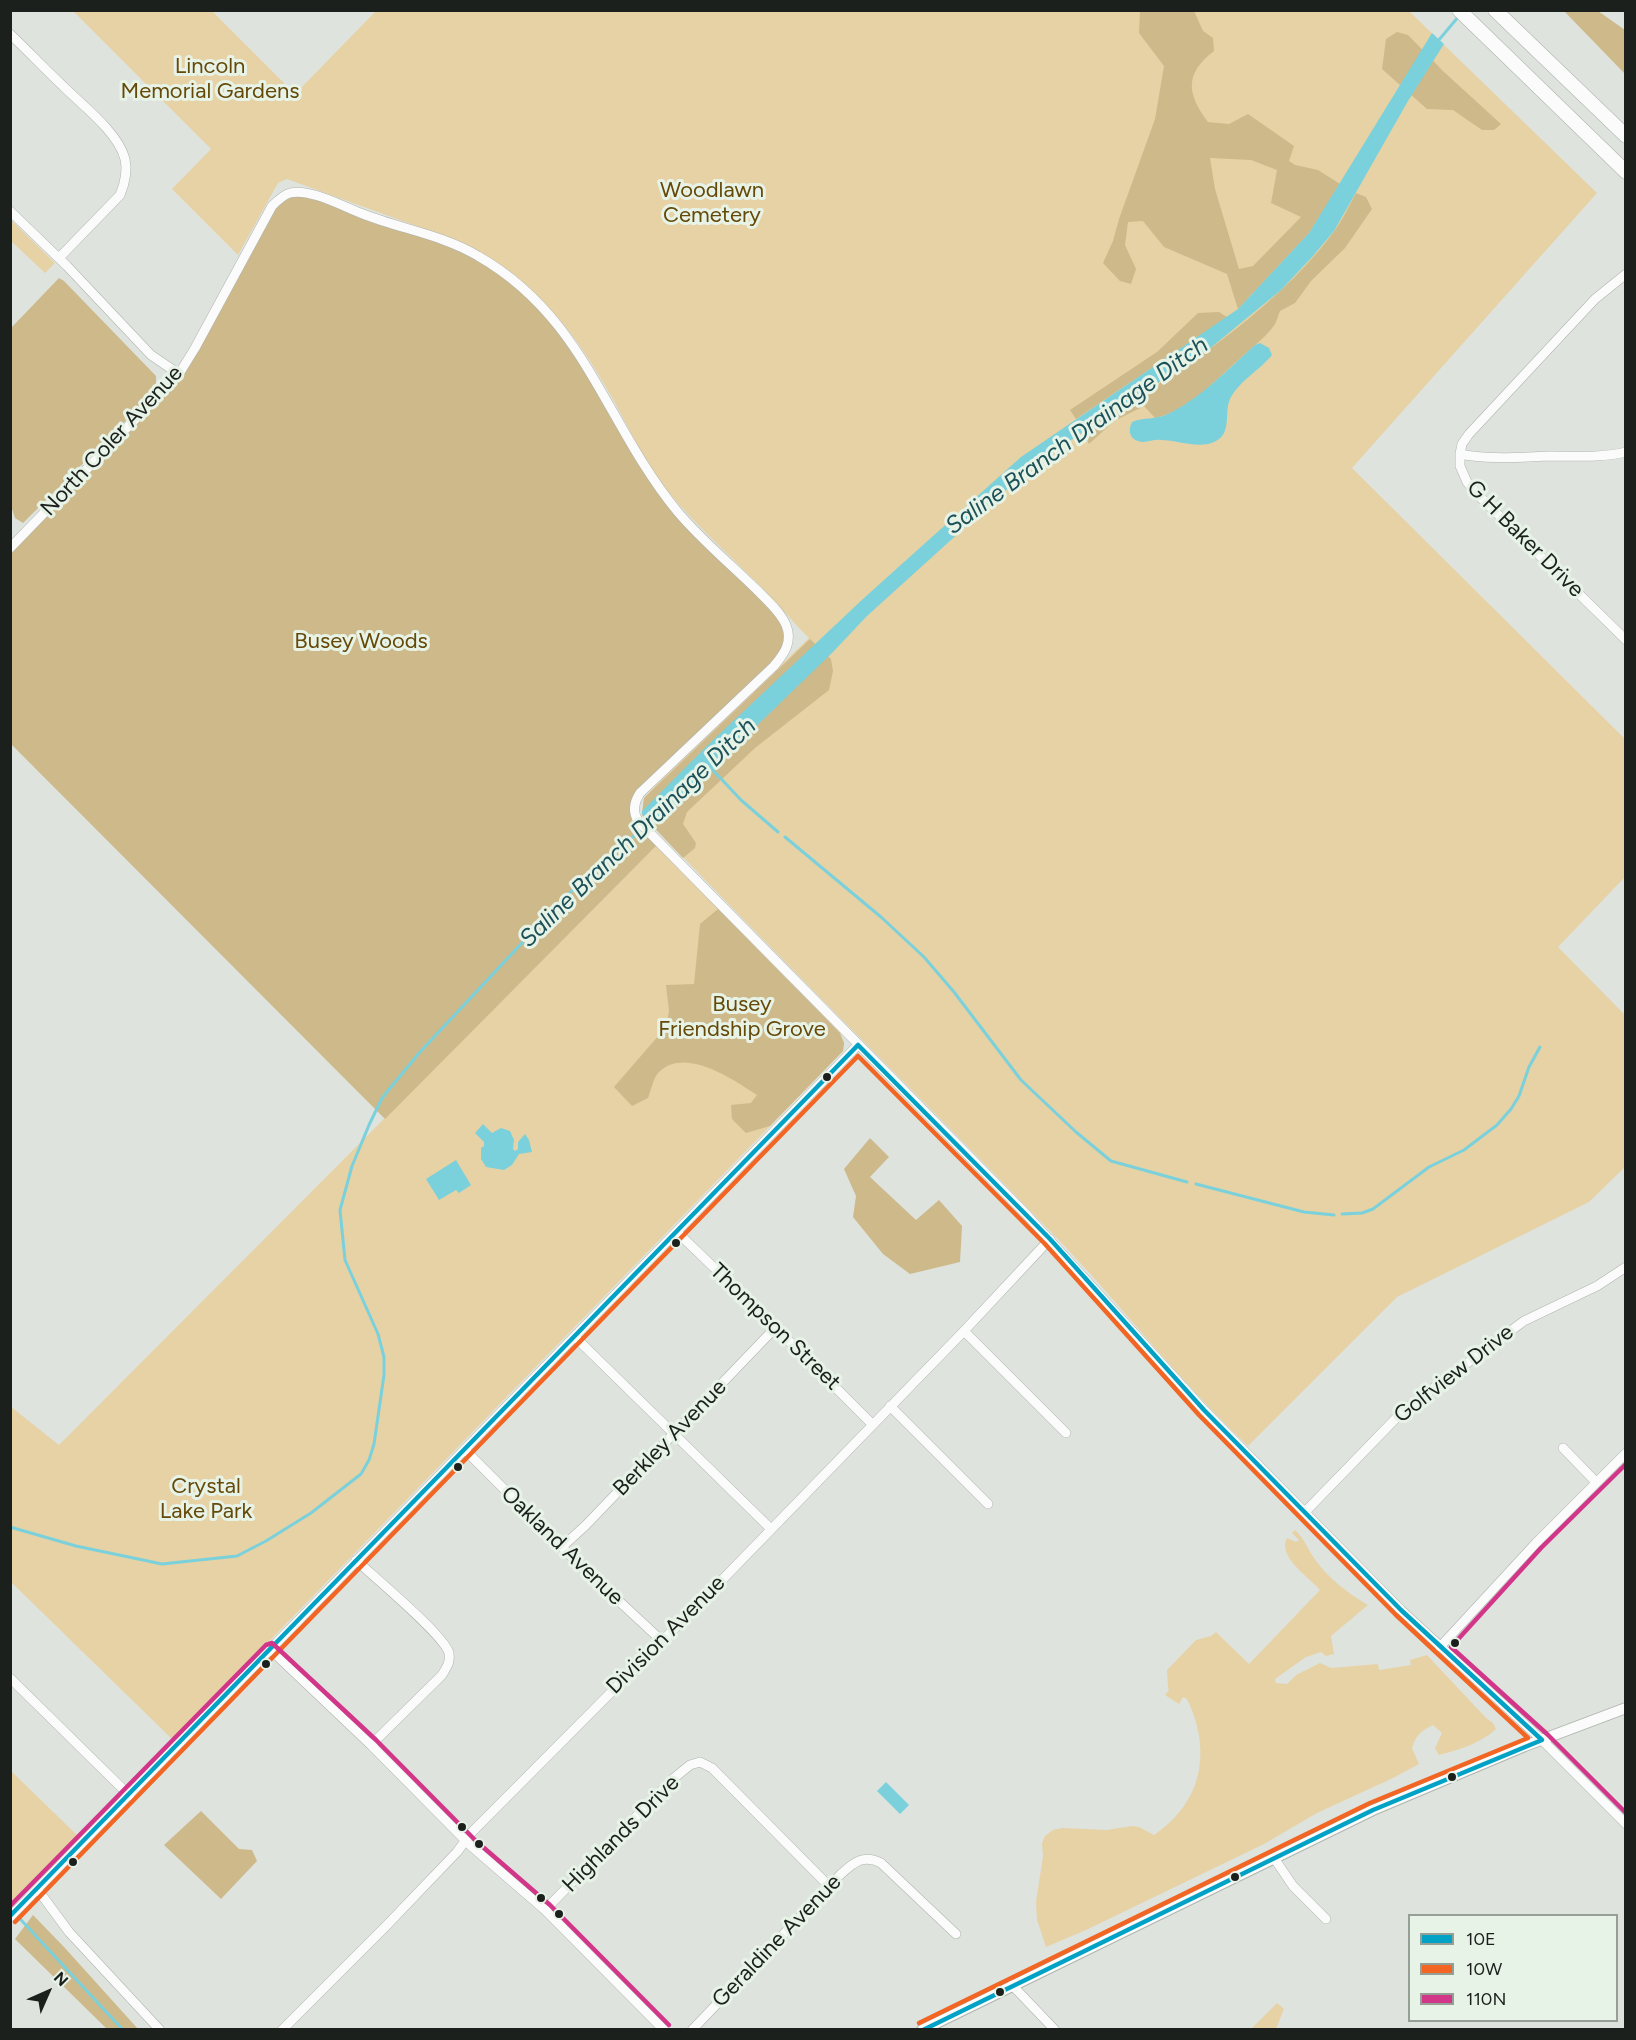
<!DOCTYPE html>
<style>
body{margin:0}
#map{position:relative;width:1636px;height:2040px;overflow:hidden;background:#dee3de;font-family:Figtree,sans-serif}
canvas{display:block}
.frame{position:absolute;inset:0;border:12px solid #1c201c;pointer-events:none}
.legend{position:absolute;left:1408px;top:1914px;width:210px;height:108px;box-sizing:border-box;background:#e8f3e8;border:2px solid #969f96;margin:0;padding:8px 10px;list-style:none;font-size:18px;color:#1c201c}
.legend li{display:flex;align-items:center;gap:12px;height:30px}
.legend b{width:30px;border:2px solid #969f96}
.north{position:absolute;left:18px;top:1962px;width:60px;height:60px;-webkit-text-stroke:4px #e8f3e8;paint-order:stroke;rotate:45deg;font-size:16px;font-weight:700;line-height:24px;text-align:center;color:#1c201c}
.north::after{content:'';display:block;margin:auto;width:21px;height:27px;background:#1c201c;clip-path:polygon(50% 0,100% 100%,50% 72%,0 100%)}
</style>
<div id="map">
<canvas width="1636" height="2040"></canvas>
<div class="frame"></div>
<ul class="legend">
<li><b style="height:8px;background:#01a2c5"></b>10E</li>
<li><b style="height:8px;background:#f26522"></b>10W</li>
<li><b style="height:8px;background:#d23689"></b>110N</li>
</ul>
<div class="north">N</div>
</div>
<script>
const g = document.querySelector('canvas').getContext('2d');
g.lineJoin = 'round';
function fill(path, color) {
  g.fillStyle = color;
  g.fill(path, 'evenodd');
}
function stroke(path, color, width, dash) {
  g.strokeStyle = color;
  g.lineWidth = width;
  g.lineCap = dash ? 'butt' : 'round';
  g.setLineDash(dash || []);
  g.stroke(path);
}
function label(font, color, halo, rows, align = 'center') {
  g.font = font + ' Figtree,sans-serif';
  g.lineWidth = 6;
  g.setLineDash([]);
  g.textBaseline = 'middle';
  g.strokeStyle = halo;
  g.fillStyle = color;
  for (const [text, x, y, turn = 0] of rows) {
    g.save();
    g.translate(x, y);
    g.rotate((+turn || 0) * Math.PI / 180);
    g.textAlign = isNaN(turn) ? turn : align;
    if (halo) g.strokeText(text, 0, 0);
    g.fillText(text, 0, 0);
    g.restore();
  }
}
fill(new Path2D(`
 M73,11H212L295,94L376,11H1409L1597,193L1352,468L1625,739V877L1558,947L1625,1015V1167L1589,1202L1397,1297L1248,1446C1178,1380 1119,1302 1052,1233C916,1092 776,956 642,814L644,798L656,785L809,638C789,618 771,596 750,576C719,545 685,515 659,480C642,456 628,427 614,401C574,330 536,281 463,243L287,179L278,183L238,255L172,189L211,149Z
 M10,219L55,263L45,273L11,241Z
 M656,846L840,1033L844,1043L843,1051L173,1740L11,1582L10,1406L59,1445Z
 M1295,1530C1304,1538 1307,1548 1314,1558C1327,1577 1347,1593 1368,1605L1331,1636L1334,1654L1326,1656L1321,1652L1306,1657L1275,1679L1276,1683L1287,1684L1296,1675L1320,1663L1331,1668L1378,1664L1379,1670L1411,1665L1410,1660L1427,1655L1486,1718L1493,1723L1496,1729C1481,1743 1459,1750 1439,1755L1435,1748L1442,1733L1433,1725C1421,1731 1416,1735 1412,1748L1419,1764L1393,1778L1317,1813L1264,1844L1086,1930L1046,1947L1037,1920L1036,1902L1043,1856L1042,1843L1045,1836L1053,1830L1062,1828L1107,1830L1132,1826L1139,1827L1154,1835C1203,1802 1212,1750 1187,1699L1183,1697L1179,1704L1165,1695L1169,1690L1168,1687L1167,1670L1196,1640L1211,1636L1216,1632L1249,1664L1320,1590C1309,1577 1277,1557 1287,1538L1296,1542L1299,1540L1292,1533Z
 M10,1770L80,1838L11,1904H10Z
 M1277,2003L1284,2009L1276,2029H1251Z`), '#e7d2a5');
fill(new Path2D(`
 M1140,11H1194L1203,31L1213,38L1214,51C1184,74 1187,94 1208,122L1229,124L1248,114L1294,146L1289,161L1295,165L1318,170L1340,184L1309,233L1238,309L1227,274L1164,247L1143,221L1128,222L1125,245L1136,269L1131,284L1120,281L1103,263L1113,241L1119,219L1155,119L1164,66L1139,33ZM1210,158L1251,160L1277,170L1271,203L1301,217L1253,266L1239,269L1215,189Z
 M1564,11H1598L1625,30V74Z
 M1397,32L1408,35L1444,72L1501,124L1494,130H1482L1453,110L1427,109L1382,69L1386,39Z
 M301,193L477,255L551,315L656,485L787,626L785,653L647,786L634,812L659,843L385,1119L11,744L10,548L179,374L278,200Z
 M1356,193L1366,197L1372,209L1345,248L1311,281L1295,303L1280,311C1278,315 1277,321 1275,324C1268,335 1255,345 1245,354C1220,376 1188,411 1155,418L1144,406L1114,421L1089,444L1083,432C1172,376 1268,318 1333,233C1342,221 1349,206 1356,193Z
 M59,278L64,281L156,376V391L23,523L15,518L11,506V328Z
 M1219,312L1227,317L1076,419L1070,410L1157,352L1198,313Z
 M810,639L831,659L833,671L829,690L755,748L687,812L683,824L696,843L695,848L683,858L642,815L644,798Z
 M718,909L840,1033L844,1043L843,1051L770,1126L746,1133L732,1119L731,1105L751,1103L757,1095C734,1080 685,1046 659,1072C653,1078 651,1091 648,1098L632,1106L614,1087L666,1027L669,1011L666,985L694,984L700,924Z
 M870,1138L889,1157L870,1177L916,1220L939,1200L962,1226L960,1262L910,1274L883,1254L853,1217L856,1196L844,1169Z
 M201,1811L239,1849L252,1850L257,1861L221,1899L164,1845Z
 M33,1915L64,1947L138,2029H107L15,1939Z`), '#cdb98a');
fill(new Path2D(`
 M1432,33L1444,44L1408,101L1334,231L1313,256L1281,290L1208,350L1036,463L867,616L833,652L653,826L642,814V811L712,741L864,598L1021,457L1238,309L1309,233Z
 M1260,343L1269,348L1272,355C1260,370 1239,381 1230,399C1224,412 1232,433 1216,441C1200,450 1178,440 1161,440C1153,439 1145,444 1138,441C1129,438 1128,430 1132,422C1143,417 1156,420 1168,414C1201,398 1228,369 1255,345Z
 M483,1124L492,1133L501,1128L510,1131L514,1140L513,1149L515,1151L518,1149V1142L525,1134L529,1140L532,1152L519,1154L512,1165L504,1170L486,1167L481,1159V1148L484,1146V1142L475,1133Z
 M456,1160L471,1185L459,1193L456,1190L439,1200L426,1179Z
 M886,1782L909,1805L900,1814L877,1791Z`), '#7ad1dc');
stroke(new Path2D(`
 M1438,41L1459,16
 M710,767L741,800L778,832
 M785,837L881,917L924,957L954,992L1021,1080L1076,1132L1111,1161L1187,1182
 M1196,1184L1304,1212L1334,1215
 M1342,1214L1362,1213L1373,1209L1429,1167L1464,1150L1497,1125L1511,1109L1519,1096L1529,1067L1540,1047
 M10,1527L76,1546L162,1564L237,1556L266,1541L311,1513L361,1474L369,1460L374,1444L384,1375V1357L378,1334L345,1260L340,1210L352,1166L369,1125L382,1098L419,1053L565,897L652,820
 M10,1908L123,2030`), '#7ad1dc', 3);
const minor = new Path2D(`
 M10,34C28,51 45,69 63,86C83,106 118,132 125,159C128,172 125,183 120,195L59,258
 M10,211L67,266L151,355L179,374
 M1626,274L1595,299L1469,434L1462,444L1460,454V466L1467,482L1477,494L1626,640
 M1460,454C1489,460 1520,457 1550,456C1575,456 1601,458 1626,452
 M10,548L179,374L195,348L272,206C277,201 283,195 290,193C310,188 344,207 363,214C401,229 443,235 478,256C585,317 605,423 677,511C702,541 733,566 761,594C770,603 781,613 786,625C793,642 784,654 774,666L640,793C634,802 632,811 638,821L1026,1214L1204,1410L1401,1610L1542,1740L1626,1824
 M677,1232L758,1310L872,1424
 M964,1331L1066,1433
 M575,1337L771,1529
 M890,1406L988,1504
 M1563,1448L1596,1482
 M465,1450L580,1565L661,1640
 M1305,1512L1404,1410L1524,1321L1597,1286L1626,1267
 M562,1547L586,1525L775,1328
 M356,1560C374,1577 444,1635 449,1653C451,1662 446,1668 442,1675L371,1745
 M1440,1647L1536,1543L1626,1453
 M271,1650L371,1745L471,1846L545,1910L664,2030
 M10,1678L130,1796
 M1274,1858L1293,1886L1326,1919
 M38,1890L69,1932L160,2030
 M545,1910L674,1778L690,1765L700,1762L712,1768L829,1886
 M10,1917L858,1045
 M1012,1985L1055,2030
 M282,2030L386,1926L457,1852L471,1833L688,1615L964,1331L1050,1239
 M692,2030L841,1874C854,1862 864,1854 881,1863L956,1934`);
const major = new Path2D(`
 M922,2030L1373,1810L1525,1746L1626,1708`);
const highway = new Path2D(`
 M1459,10L1626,172
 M1495,10L1626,136`);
stroke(minor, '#afb4af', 10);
stroke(major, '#afb4af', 12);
stroke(highway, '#afb4af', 15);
stroke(minor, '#fafbfa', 9);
stroke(major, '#fafbfa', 10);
stroke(highway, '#fafbfa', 14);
stroke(new Path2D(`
 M10,1916L858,1045L1050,1239L1204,1410L1401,1610L1542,1740L1373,1810L923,2030`), '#01a2c5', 4.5);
stroke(new Path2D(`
 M15,1922L858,1056L1045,1244L1199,1415L1396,1615L1528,1738L1370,1803L919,2023`), '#f26522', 4.5);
stroke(new Path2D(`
 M1626,1464L1541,1548L1451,1647L1547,1734L1626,1813
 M10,1906L266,1645L272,1643L376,1740L476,1841L550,1905L669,2025`), '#d23689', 4.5);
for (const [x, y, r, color] of [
 [827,1077,5,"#1c201c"],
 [676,1243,5,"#1c201c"],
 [458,1467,5,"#1c201c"],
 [1455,1643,5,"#1c201c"],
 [266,1664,5,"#1c201c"],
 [1452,1777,5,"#1c201c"],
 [462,1827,5,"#1c201c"],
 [479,1844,5,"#1c201c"],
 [73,1862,5,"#1c201c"],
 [1235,1877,5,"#1c201c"],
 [541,1898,5,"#1c201c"],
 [559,1914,5,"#1c201c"],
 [1000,1992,5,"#1c201c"]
]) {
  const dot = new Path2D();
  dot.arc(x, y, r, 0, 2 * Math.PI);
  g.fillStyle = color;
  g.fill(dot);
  stroke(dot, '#e8f3e8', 2);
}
label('22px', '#654908', '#e8f3e8', [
 ["Lincoln",210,67],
 ["Memorial Gardens",210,92],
 ["Woodlawn",712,191],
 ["Cemetery",712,216],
 ["Busey Woods",361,642],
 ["Busey",742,1005],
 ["Friendship Grove",742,1030],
 ["Crystal",206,1487],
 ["Lake Park",206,1512]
]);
label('22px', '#1c201c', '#e8f3e8', [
 ["North Coler Avenue",112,441,-47],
 ["G H Baker Drive",1525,539,45],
 ["Thompson Street",775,1327,44],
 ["Golfview Drive",1454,1374,-38],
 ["Berkley Avenue",670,1438,-46],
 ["Oakland Avenue",562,1546,44],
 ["Division Avenue",666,1635,-45],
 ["Highlands Drive",621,1834,-45],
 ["Geraldine Avenue",777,1941,-46]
]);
label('italic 24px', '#1c5158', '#e8f3e8', [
 ["Saline Branch Drainage Ditch",1077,436,-36],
 ["Saline Branch Drainage Ditch",638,833,-44]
]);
</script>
